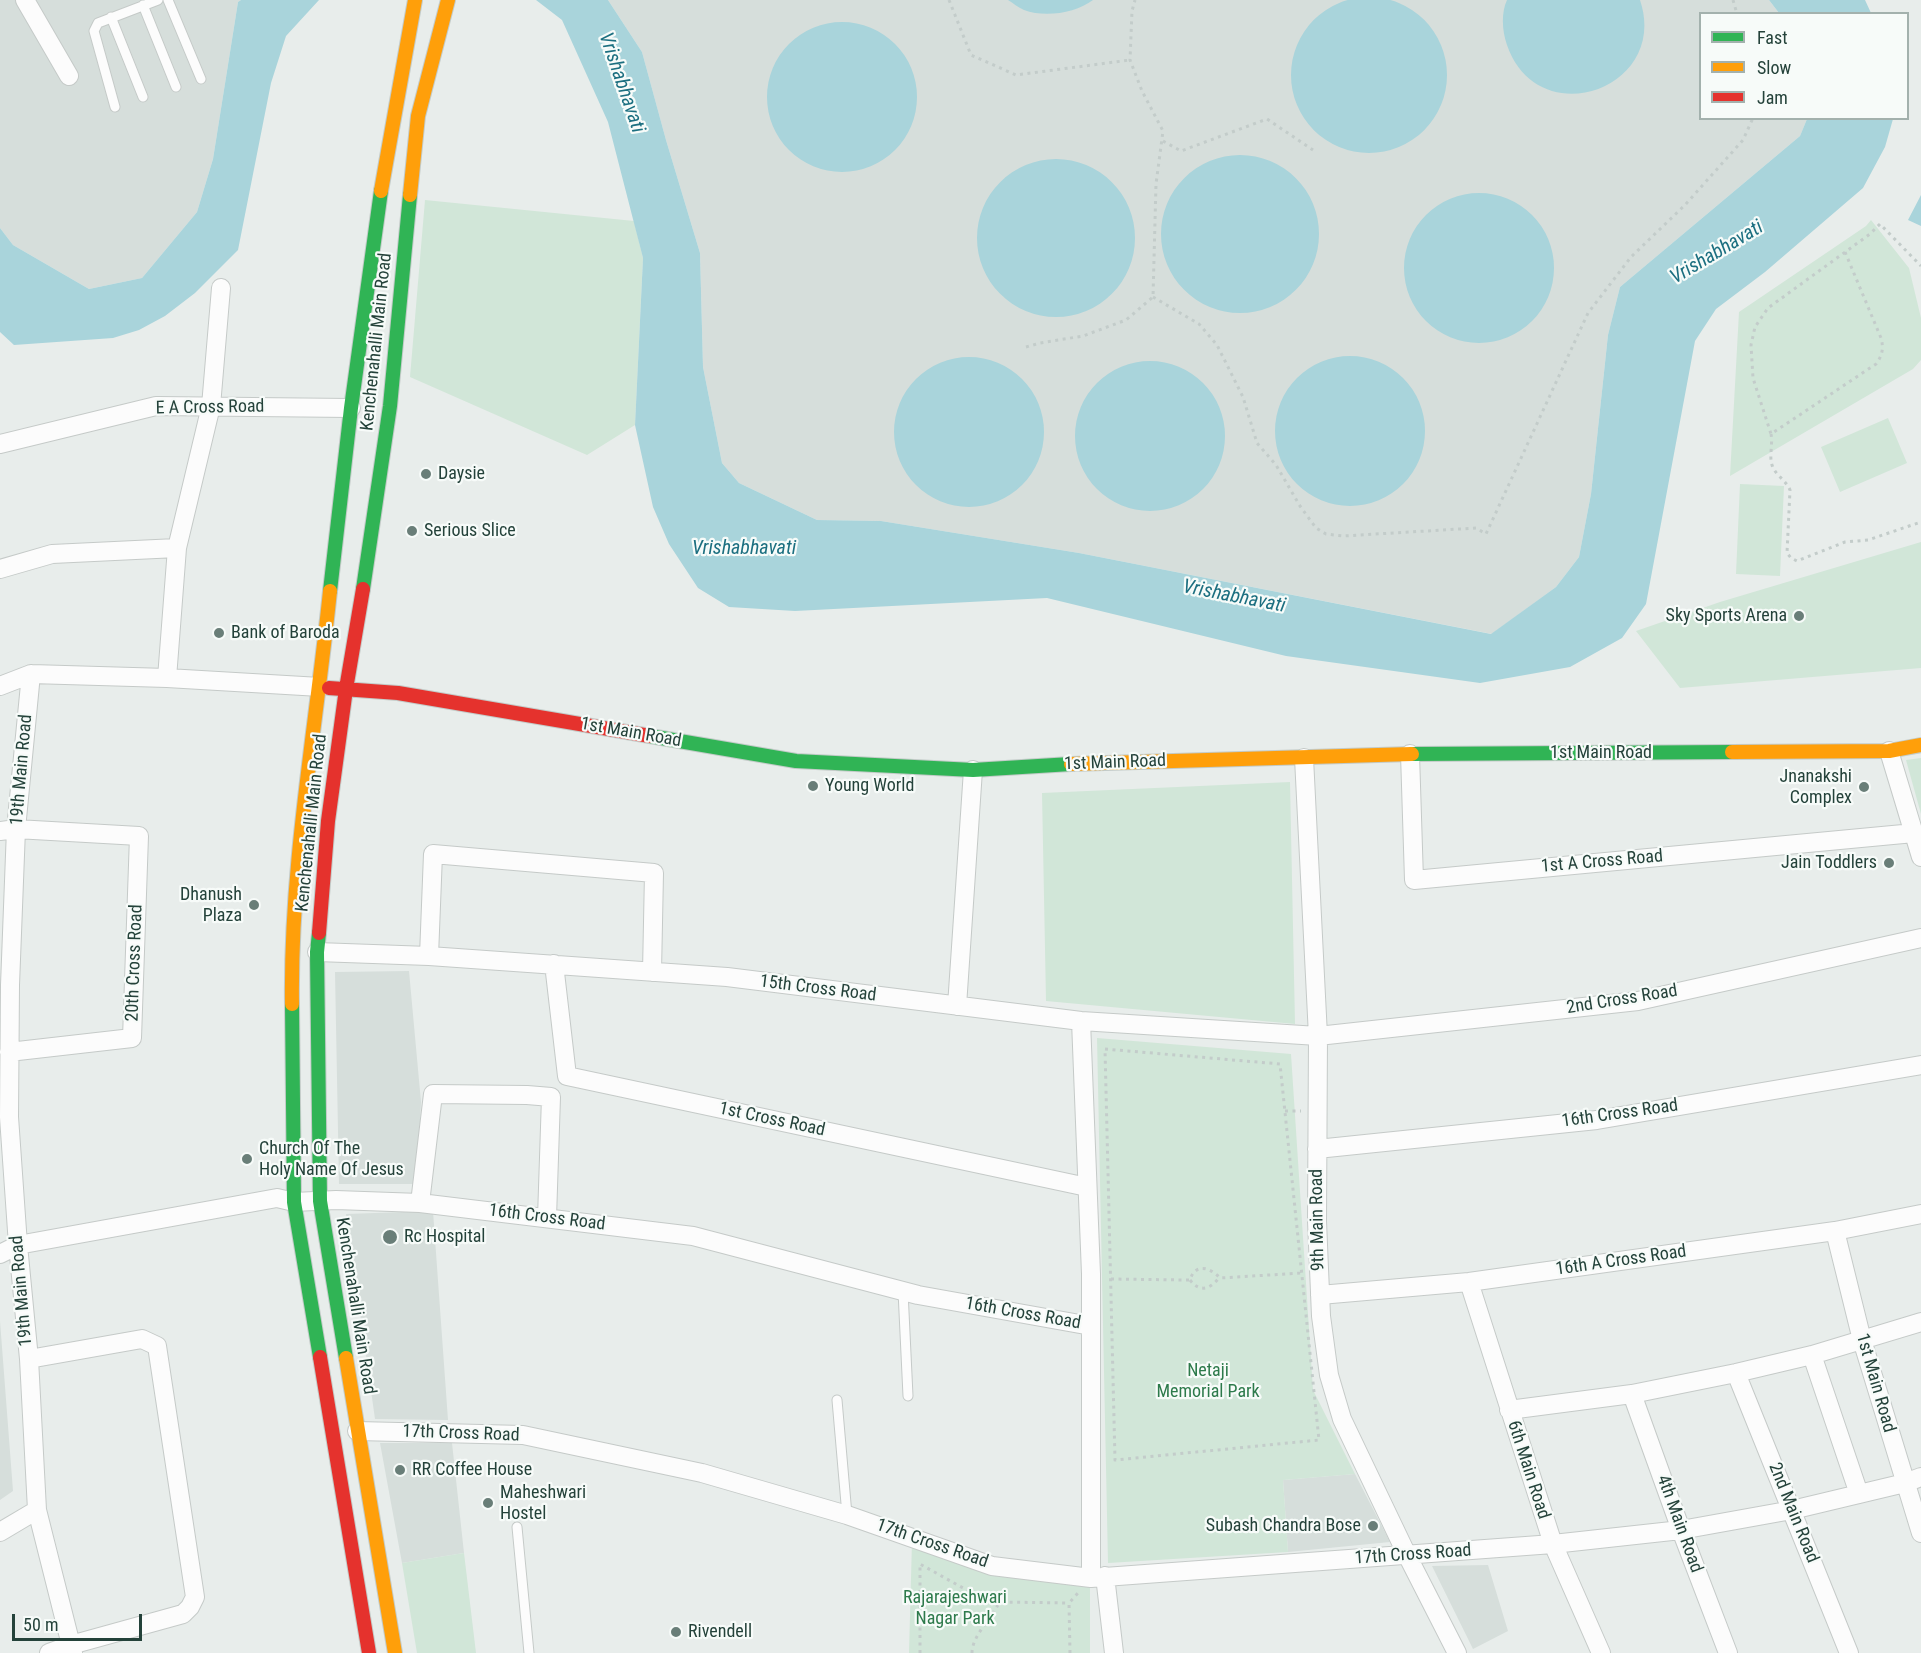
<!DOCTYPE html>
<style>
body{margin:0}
#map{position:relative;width:1921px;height:1653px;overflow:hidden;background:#e8edeb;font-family:"Roboto Condensed",sans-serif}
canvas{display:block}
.legend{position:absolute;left:1699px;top:12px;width:210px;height:108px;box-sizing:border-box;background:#f7fbf9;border:2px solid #a3b1ad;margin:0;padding:8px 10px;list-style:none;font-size:18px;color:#24423a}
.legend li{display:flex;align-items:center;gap:12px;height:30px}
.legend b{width:30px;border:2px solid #a3b1ad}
.scale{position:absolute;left:12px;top:1614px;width:130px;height:27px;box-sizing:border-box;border:3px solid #24423a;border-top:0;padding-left:8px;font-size:18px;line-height:21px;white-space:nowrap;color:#24423a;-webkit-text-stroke:4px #f7fbf9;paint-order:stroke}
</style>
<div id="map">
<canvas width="1921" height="1653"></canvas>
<ul class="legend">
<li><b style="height:8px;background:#30b455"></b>Fast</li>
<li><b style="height:8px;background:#ff9f0a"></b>Slow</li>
<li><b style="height:8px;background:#e5322d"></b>Jam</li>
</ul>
<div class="scale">50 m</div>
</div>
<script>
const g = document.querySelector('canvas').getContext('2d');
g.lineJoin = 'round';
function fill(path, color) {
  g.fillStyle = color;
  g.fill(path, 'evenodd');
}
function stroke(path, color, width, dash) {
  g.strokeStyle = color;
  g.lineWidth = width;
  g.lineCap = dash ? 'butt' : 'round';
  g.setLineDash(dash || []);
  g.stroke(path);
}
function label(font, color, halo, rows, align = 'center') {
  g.font = font + ' "Roboto Condensed",sans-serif';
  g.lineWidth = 4.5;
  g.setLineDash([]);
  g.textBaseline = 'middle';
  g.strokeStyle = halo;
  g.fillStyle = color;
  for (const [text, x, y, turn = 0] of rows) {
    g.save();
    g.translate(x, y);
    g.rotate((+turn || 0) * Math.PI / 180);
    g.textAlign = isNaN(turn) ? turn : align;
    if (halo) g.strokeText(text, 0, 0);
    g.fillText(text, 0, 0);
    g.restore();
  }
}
fill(new Path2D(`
 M0,0H241L238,2L213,159L197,212L142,278L89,289L13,245L0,228Z
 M608,0H1769L1779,13L1700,14V118L1807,119L1800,136L1620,287L1608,335L1591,494L1579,557L1556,587L1492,634L1079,553L881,521L817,520L739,483L722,463L703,367L700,253L666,140L642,52Z
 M409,971L421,1102L417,1184H339L335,972Z
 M433,1211L448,1420L375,1419L346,1214Z
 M0,1321L13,1491L0,1500Z
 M380,1443H452L464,1553L402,1563Z
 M1355,1474L1390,1542L1288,1552L1283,1480Z
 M1488,1565L1508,1631L1473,1649L1432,1566Z`), '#d6dedb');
fill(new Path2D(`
 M425,200L634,221L643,258L635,425L587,455L410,377Z
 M1871,220L1909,268L1921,318V360L1913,369L1730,476L1739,312L1866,226Z
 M1888,418L1907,463L1840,492L1821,447Z
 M1740,484L1784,486L1780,576L1736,574Z
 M1921,542V668L1680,688L1636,631L1720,602Z
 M1921,758V814L1906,760Z
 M1290,782L1295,1024L1046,1001L1042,793Z
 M1097,1038L1291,1054L1313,1390L1355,1474L1283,1480L1288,1552L1108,1563Z
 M912,1541L990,1575L1090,1584V1653H909Z
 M464,1553L476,1653H417L402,1563Z`), '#d1e6d8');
fill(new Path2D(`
 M1291 75a78 78 0 1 1 156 0a78 78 0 1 1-156 0Z
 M241,0H319L286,36L271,83L238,250L195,293L165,316L139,330L113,338L14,345L0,332V228L13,245L89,289L142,278L197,212L213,159L238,2Z
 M536,0H608L642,52L666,140L700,253L703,367L722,463L739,483L817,520L881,521L1079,553L1491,634L1556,587L1579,557L1591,494L1608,335L1620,287L1800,136L1807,119H1893L1885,147L1863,188L1765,272L1716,309L1695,341L1646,604L1622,638L1570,667L1480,683L1286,656L1047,598L795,611L729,607L698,588L669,544L653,507L635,425L643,258L608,122L562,20Z
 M1008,0H1093C1076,13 1045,18 1024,10C1019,8 1013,3 1008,0Z
 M1507,0H1640C1670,89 1538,135 1507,45C1502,31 1501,13 1507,0Z
 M1769,0H1865L1871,13H1779Z
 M767 97a75 75 0 1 1 150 0a75 75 0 1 1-150 0Z
 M1161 234a79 79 0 1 1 158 0a79 79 0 1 1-158 0Z
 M977 238a79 79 0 1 1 158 0a79 79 0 1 1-158 0Z
 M1404 268a75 75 0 1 1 150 0a75 75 0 1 1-150 0Z
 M1921,195V226L1908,220Z
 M1275 431a75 75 0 1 1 150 0a75 75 0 1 1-150 0Z
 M894 432a75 75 0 1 1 150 0a75 75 0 1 1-150 0Z
 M1075 436a75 75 0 1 1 150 0a75 75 0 1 1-150 0Z`), '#a9d4db');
const lane = new Path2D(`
 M168,0L201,79
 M143,5L176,87
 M111,17L143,97
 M115,107L94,31L98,23L158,0
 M903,1291L908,1396
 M837,1400L847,1515
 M517,1527L529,1653`);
const street = new Path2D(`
 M25,0L69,76
 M0,444L156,406L351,408
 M177,548L211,406L221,288
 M0,569L52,554L177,548L167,678
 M31,674L16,829L10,985L9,1117L18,1245L29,1359L37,1510L73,1653
 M0,686L31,674L167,678L320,687
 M1889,751L1921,857
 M1410,754L1414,880L1914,833
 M1304,758L1318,1036L1317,1221L1321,1316L1329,1375L1342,1419L1407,1555L1457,1653
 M0,831L16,829L139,836L132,1038L9,1052
 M317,952L429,956L727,977L1081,1021L1318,1036L1638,1001L1921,938
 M429,956L433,854L654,873L652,972
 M554,964L567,1076L1087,1187
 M957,1006L973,770
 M1081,1021L1091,1274V1578
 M1317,1149L1597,1120L1921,1065
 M420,1203L433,1094L527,1095L551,1097L547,1218
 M1835,1231L1862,1340L1921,1533
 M0,1254L18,1245L277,1198L294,1202L336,1200L420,1203L693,1236L918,1295L1091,1326
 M1469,1282L1553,1544L1601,1653
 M1320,1295L1469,1282L1835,1231L1921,1214
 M1812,1355L1859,1494
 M29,1359L142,1339L157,1346L195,1597L190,1607L183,1614L71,1645L49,1653
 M1736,1373L1849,1653
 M1632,1394L1681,1530L1728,1653
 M1509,1410L1632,1394L1736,1373L1812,1355L1921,1322
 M357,1431L523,1435L702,1473L847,1515L992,1566L1091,1578L1553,1544L1681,1530L1792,1510L1905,1483L1921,1477
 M0,1532L37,1510
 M1105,1576L1114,1653`);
const fast = new Path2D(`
 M363,589L390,406L410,195
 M330,591L351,408L381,191
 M650,736L796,761L973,770L1071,764
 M1412,754L1732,752
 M319,933L317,952L320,1201L346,1358
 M292,1004L294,1202L320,1357`);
const slow = new Path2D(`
 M381,191L415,0
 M410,195L418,116L448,0
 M1732,752L1889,751L1921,745
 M1071,764L1412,754
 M292,1004C290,866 316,729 330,591
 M346,1358L395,1653`);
const jam = new Path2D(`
 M329,688L398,693L650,736
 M319,933L328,821L346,689L363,589
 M320,1357L369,1653`);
stroke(lane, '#c5cac8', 11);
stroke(street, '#c5cac8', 20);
stroke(fast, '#c3cbc8', 16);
stroke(slow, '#c3cbc8', 16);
stroke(jam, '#c3cbc8', 16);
stroke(new Path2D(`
 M949,0L971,55L1016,75L1130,60
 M1733,0L1737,14
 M1163,141L1181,151L1267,119L1313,150
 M1845,252L1881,338C1884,349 1882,356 1876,364L1771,434L1753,378L1751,345L1755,327L1768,308L1870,234L1880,224L1921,266
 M1153,297L1199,324L1217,345L1243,397L1257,443L1276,465L1300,506L1316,528L1326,534L1343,536L1476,528L1486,534L1588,313L1631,257L1685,205L1743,140L1753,118
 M1026,347L1040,343L1083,336L1126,320L1153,297L1156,184L1163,131L1142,91L1130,60L1132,11L1135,0
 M1771,434C1773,444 1769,456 1772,465C1775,475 1786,480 1790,490L1787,553L1791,558L1797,561L1845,542L1868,540L1921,522
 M1105,1049L1280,1064L1319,1440L1115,1460Z
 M1285,1111H1301
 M1111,1279L1186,1280H1190C1195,1263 1210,1267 1220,1278L1302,1273
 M1190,1280C1200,1293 1210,1289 1219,1278
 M920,1653V1564L963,1588L999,1602L1069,1603
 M972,1653C972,1636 991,1619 999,1603
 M1070,1653L1069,1603L1078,1593`), '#c3ccca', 3, [3, 4.5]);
stroke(lane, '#fcfcfc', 9);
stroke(street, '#fcfcfc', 18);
stroke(fast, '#30b455', 14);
stroke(slow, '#ff9f0a', 14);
stroke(jam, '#e5322d', 14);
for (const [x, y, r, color] of [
 [426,474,6,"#697e78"],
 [412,531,6,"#697e78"],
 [1799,616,6,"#697e78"],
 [219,633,6,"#697e78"],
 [813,786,6,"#697e78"],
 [1864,787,6,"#697e78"],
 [1889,863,6,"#697e78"],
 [254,905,6,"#697e78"],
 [247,1159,6,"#697e78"],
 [390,1237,8,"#697e78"],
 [400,1470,6,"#697e78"],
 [488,1503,6,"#697e78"],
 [1373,1526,6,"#697e78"],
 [676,1632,6,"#697e78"]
]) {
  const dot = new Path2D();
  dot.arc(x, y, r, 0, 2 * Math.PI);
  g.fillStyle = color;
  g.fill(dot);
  stroke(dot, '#f7fbf9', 2);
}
label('18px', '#24423a', '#f7fbf9', [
 ["Kenchenahalli Main Road",377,342,-84],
 ["E A Cross Road",210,408,-1],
 ["1st Main Road",631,733,10],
 ["1st Main Road",1601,753],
 ["1st Main Road",1115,763,-2],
 ["19th Main Road",22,770,-85],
 ["Kenchenahalli Main Road",312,823,-84],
 ["1st A Cross Road",1602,862,-5],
 ["20th Cross Road",135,963,-88],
 ["15th Cross Road",818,989,7],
 ["2nd Cross Road",1622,1000,-9],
 ["16th Cross Road",1620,1114,-8],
 ["1st Cross Road",772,1120,12],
 ["16th Cross Road",547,1218,7],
 ["9th Main Road",1318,1220,-91],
 ["16th A Cross Road",1621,1261,-8],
 ["19th Main Road",22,1291,-95],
 ["Kenchenahalli Main Road",355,1306,81],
 ["16th Cross Road",1023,1314,10],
 ["1st Main Road",1875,1383,74],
 ["17th Cross Road",461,1434,2],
 ["6th Main Road",1528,1470,72],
 ["2nd Main Road",1793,1513,68],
 ["4th Main Road",1679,1524,70],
 ["17th Cross Road",932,1544,19],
 ["17th Cross Road",1413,1555,-4]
]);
label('18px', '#24423a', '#f7fbf9', [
 ["Daysie",438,474],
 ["Serious Slice",424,531],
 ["Sky Sports Arena",1787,616,"right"],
 ["Bank of Baroda",231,633],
 ["Jnanakshi",1852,777,"right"],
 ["Complex",1852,798,"right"],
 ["Young World",825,786],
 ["Jain Toddlers",1877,863,"right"],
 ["Dhanush",242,895,"right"],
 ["Plaza",242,916,"right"],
 ["Church Of The",259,1149],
 ["Holy Name Of Jesus",259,1170],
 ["Rc Hospital",404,1237],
 ["RR Coffee House",412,1470],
 ["Maheshwari",500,1493],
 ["Hostel",500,1514],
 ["Subash Chandra Bose",1361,1526,"right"],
 ["Rivendell",688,1632]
], 'left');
label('18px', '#2d7a4b', '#f7fbf9', [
 ["Netaji",1208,1371],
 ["Memorial Park",1208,1392],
 ["Rajarajeshwari",955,1598],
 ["Nagar Park",955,1619]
]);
label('italic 20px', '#1c6f80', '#f7fbf9', [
 ["Vrishabhavati",621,83,71],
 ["Vrishabhavati",1717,253,-31],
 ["Vrishabhavati",744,549],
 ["Vrishabhavati",1234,597,11]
]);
</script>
